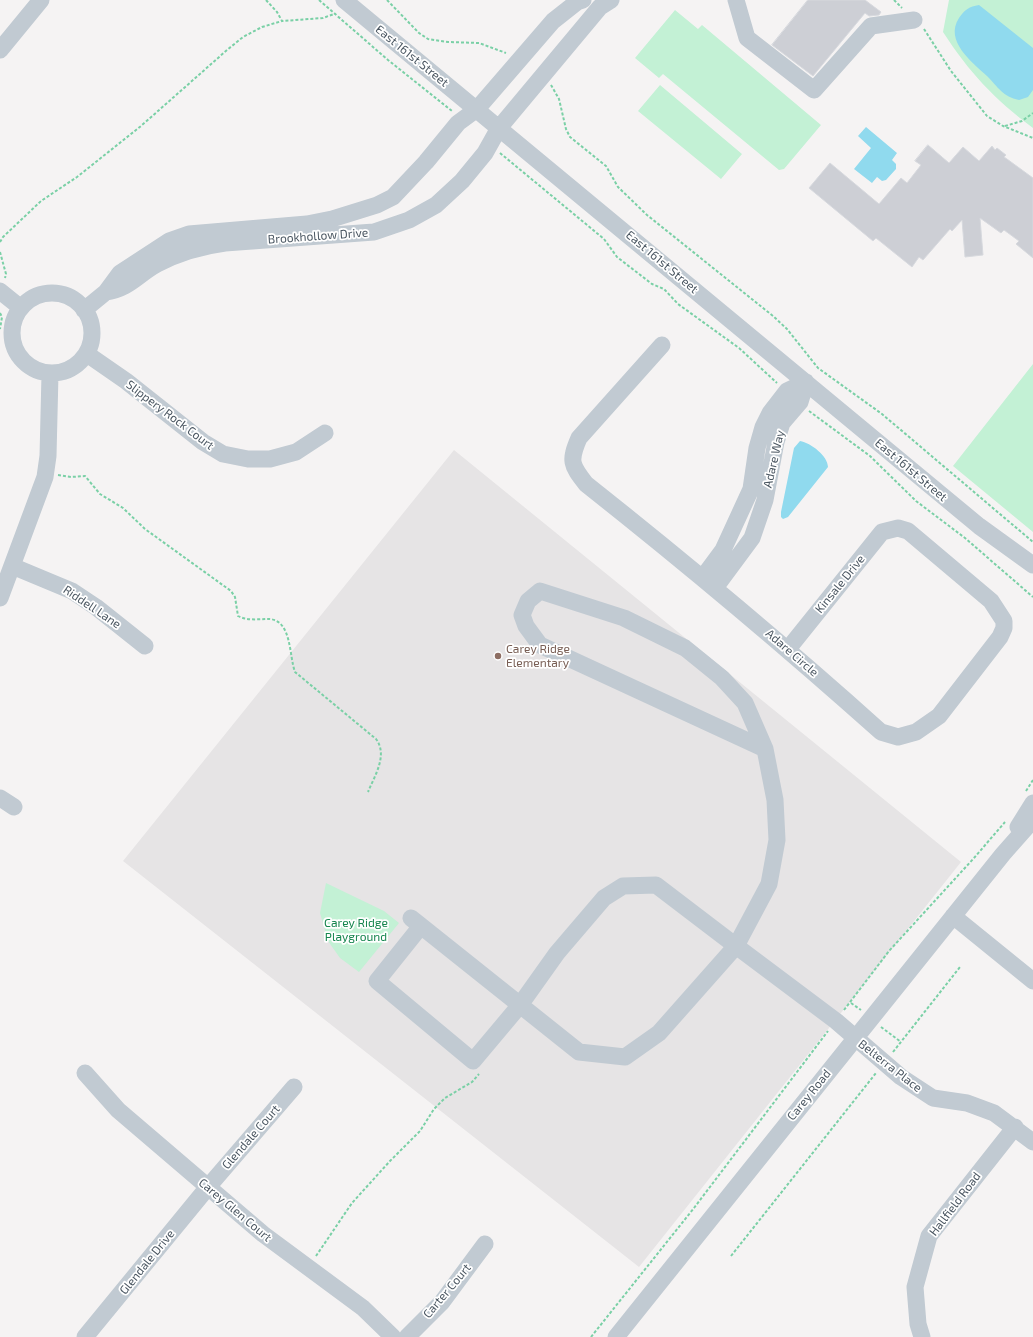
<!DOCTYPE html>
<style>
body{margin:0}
canvas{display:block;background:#f5f3f3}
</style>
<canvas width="1033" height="1337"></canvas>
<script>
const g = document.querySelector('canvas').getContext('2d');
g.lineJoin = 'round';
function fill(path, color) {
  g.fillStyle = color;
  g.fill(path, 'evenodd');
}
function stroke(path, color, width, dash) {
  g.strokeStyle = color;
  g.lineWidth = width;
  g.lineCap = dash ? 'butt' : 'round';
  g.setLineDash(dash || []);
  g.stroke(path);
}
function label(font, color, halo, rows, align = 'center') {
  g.font = font + ' "Exo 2",sans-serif';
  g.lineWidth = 3.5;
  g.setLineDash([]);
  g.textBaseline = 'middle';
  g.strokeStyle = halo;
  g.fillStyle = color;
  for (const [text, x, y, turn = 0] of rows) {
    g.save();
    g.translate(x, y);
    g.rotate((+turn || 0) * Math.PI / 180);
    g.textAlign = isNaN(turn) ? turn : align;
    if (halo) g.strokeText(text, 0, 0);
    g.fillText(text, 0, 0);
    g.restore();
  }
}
fill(new Path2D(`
 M454,450L961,862L639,1267L123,861Z`), '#e6e4e5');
fill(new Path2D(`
 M949,0H1033V128C994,99 969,72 943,32Z
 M675,10L698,29L702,25L821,125L784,169L779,170L663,74L659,78L635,58Z
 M660,85L742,154L721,179L638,111Z
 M1033,364V532L953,466Z
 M326,883L384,911L399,923L359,972L340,958L328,941L320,913Z`), '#c3f1d5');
fill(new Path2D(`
 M979,5L1033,48V90L1028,97L1019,100C1003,97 998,87 987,76C972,62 944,41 959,18C965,9 969,7 979,5Z
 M866,127L897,153L892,160L896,164V169L886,180L882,181L877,177L872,183L854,169L871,148L858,136Z
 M800,441C811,443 828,456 828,467L788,517L783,519L781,517V512L794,448Z`), '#90daee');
const building = new Path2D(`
 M808,0H865L881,12L879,15L869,16L865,13L813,76L772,45Z
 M928,145L949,163L963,147L979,161L992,146L995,150L997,148L1006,155L1004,157L1007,159L1033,178V258L1016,244L1019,241L1004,230L1001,233L980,218L983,255L965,257L962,220L952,231L950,229L923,260L919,257L912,267L876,238L873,241L809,188L830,163L879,204L901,178L907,183L921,165L915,161Z`);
fill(building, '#cdcfd5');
stroke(building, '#d7d9de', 1);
stroke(new Path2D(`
 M266,0L277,12L282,21L323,18L334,14
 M319,0L388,60L452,111
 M387,0L419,33L428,39L448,42L479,43L506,53
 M894,0L902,8
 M924,29L951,71L987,116L1003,126L1033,138
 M551,85L559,99L566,129L570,137L606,166L618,187L647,215L773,316L787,329L818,368L882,414L1033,542
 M1005,126L1022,121L1033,113
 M500,153L604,239L617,257L652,284L664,289L678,304L739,348L777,383
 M0,242L3,237L41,201L77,177L141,126L227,50L243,37L262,27L282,21
 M0,252L6,274L5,278
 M0,313L2,317L0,329
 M809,411L870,456L916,501L965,538L1033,597
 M58,475L71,477L85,476L100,494L123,508L145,529L231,591L235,597L238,616C247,621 259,619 269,619C292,620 289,656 295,672L376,739C388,755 375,775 368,792
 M1026,791L1033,780
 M851,1003L861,1010
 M844,1010L889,951L974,858L1005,822
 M881,1027L901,1042
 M893,1052L960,967
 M316,1256L352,1203L390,1161L420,1131L434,1109L445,1098L472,1082L479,1074
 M731,1256L876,1073
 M591,1337L694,1208L828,1031`), '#7ad0a6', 2, [3, 2]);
stroke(new Path2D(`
 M344,0L979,526L1033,565
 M736,0L747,38L814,90L871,26L914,20
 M0,50L41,0
 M0,291L21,308
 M106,292C130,288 137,275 157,264C178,253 202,246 225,243L374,232L409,220L436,205L462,181L485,153L499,128L600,7L611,0
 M12 333a40 40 0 1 1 80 0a40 40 0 1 1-80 0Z
 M84,310L106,292L120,273L169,241L189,234L307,224L332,219L377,205L393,197L426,162L458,123L477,109L553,21L577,2L583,0
 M662,345L579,438C569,461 571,465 586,484C687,564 785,646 881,732L898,737L916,732L939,716L1000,637L1004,628V621L991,601L908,531L898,528L882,532L788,649
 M87,354L126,381L203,442L223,454L248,459H270L296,452L325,433
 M12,566L72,591L96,607L145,646
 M703,577L723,550L751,489L757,448L763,427L770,413L787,391L806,382
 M715,588L752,538L765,500L776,442L782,423L800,402L806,382
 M0,598L45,477L48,456L50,374
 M0,798L14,807
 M1018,827L1033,803
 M953,916L1033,981
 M411,918L579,1052L625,1057L659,1033L736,946L836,1021L901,1077L933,1098L967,1103L994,1113L1033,1142
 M421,926L377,981L473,1061L520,1005L557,953L604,898L623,886L656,885L736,946L769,884L777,840L775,800L765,749L745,703L722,678L685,648L624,618L540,591L528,601L522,615L526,626L540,645L765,749
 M85,1073L118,1110L263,1234L363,1308L393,1337
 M85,1337L208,1187L294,1087
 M407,1337L442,1302L485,1244
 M616,1337L1003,854L1033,820
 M922,1337L918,1324L915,1287L929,1236L1015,1127`), '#c1cad2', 17);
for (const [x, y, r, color] of [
 [498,656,4,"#8d6e63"]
]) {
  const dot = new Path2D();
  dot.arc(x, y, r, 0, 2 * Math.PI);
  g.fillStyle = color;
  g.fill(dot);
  stroke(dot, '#fff', 1.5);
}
label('12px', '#4a5661', '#fff', [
 ["East 161st Street",412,56,39],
 ["Brookhollow Drive",318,236,-4],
 ["East 161st Street",662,262,40],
 ["Slippery Rock Court",170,415,37],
 ["Adare Way",774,459,-77],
 ["East 161st Street",911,470,40],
 ["Kinsale Drive",840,584,-51],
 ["Riddell Lane",92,607,34],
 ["Adare Circle",792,653,41],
 ["Belterra Place",890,1066,38],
 ["Carey Road",809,1095,-51],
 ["Glendale Court",251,1137,-49],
 ["Hallfield Road",955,1204,-53],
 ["Carey Glen Court",235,1210,40],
 ["Glendale Drive",147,1262,-51],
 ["Carter Court",447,1291,-50]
]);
label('12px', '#785e54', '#fff', [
 ["Carey Ridge",506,649],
 ["Elementary",506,663]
], 'left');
label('12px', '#17864f', '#fff', [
 ["Carey Ridge",356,923],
 ["Playground",356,937]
]);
</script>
